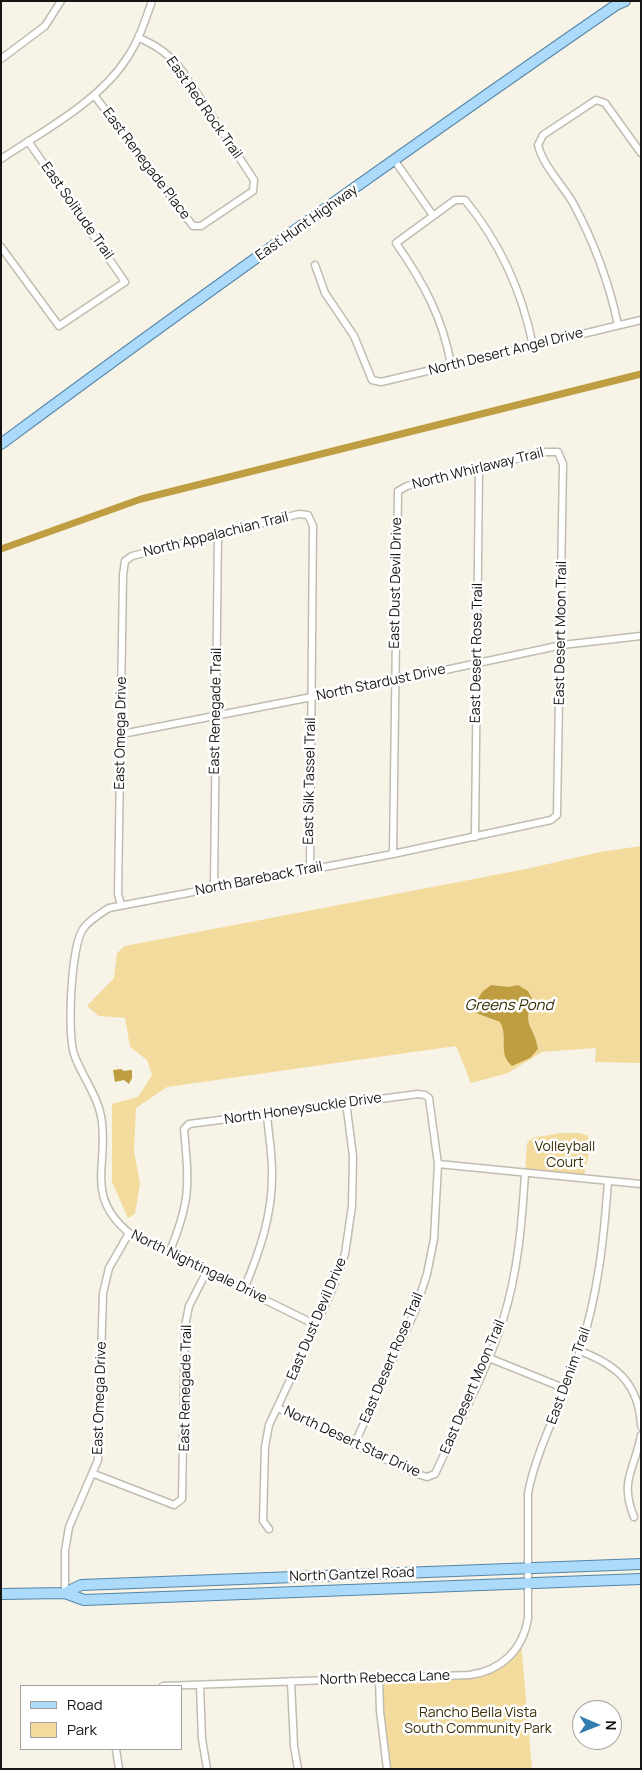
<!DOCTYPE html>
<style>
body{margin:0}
#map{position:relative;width:642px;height:1770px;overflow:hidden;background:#f7f3e7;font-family:Manrope,sans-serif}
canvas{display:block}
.frame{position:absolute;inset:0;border:2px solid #171511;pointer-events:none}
.legend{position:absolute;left:20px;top:1685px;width:162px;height:65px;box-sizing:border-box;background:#fff;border:1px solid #a2a1a0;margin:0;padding:6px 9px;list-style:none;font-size:15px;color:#171511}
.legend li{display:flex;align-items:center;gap:10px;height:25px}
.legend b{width:25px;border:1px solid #a2a1a0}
.north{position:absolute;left:572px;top:1700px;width:50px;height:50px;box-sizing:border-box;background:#fff;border:1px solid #a2a1a0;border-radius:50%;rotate:91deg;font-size:14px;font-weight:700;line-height:20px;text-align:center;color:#171511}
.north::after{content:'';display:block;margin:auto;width:18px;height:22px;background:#317db0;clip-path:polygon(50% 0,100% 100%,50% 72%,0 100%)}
</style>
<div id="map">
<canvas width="642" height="1770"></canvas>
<div class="frame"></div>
<ul class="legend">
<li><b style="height:6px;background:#acdafb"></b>Road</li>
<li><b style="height:14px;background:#f3db9e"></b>Park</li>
</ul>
<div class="north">N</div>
</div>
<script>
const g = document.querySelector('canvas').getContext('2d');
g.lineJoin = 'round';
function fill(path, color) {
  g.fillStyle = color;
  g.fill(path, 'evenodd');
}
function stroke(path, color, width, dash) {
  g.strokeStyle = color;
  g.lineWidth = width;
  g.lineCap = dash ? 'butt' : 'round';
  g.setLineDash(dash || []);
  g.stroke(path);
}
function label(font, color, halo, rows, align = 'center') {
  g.font = font + ' Manrope,sans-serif';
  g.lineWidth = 5;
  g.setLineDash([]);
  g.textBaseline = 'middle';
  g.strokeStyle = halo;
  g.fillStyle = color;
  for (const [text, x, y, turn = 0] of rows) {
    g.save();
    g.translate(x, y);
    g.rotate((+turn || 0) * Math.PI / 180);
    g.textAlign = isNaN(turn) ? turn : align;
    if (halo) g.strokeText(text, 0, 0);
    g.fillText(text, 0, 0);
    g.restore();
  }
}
fill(new Path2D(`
 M641,846V1063L595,1062L596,1048L542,1052L508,1073L471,1083L456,1046L167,1087L136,1108L134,1151L140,1183L135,1214L128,1218L112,1182V1104L138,1097L152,1075L147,1060L130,1047L125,1018L99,1016L87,1006L114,978L117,953L125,946L526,869L600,852Z
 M561,1133H580L588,1136L590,1149L583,1179L525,1173L527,1143L532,1138Z
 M521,1643L532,1769H391L379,1678L487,1671Z`), '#f3db9e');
fill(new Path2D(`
 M491,985L509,987L518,985L528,991L532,999C522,1027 534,1025 538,1049L530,1058L512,1066C497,1053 509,1038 500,1022L476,1013L475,1004L482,992Z
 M122,1069L123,1071L132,1070V1078L129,1084L124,1080L115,1082L113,1070Z`), '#bf9e42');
stroke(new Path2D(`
 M1,549L141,499L641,374`), '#bf9e42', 7);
const street = new Path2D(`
 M1,59L45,26L61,1
 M94,95L193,226H201L253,191L254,180L183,72C170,55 158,46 139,38
 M1,159C43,131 100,101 127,58C139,40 145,21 152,1
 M395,161L432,214
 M1,247L59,326L125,282L28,141
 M315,265L325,293L354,336L372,380L381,382L641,320
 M618,325C609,282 594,242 573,203C562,184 543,166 538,145L543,135L596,100L605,103L641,153
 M451,365C443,318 423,282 396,243L455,200H465C501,244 522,291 533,346
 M122,734L394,681L562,645L641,636
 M475,837L479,469
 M214,888L218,533
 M121,905L118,894L123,575L125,561L132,556L299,514L308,515L313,526L310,869
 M438,1164L641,1184
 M169,1253C191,1201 189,1184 184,1129L189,1124L418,1094L425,1095L429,1098L438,1164L434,1239L427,1274L415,1311L355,1443
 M244,1289C260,1251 273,1213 272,1171C272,1151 268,1132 267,1113
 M316,1325L129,1233C83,1194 110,1164 101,1116C97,1094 81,1075 74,1054C67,1034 71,946 83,929C89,920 100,914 109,908L393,854L551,820L557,815L563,464L558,452H545L407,486L398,491L393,854
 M580,1351C617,1365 639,1384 641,1426
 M489,1358L566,1389
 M278,1408L414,1473L427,1477L435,1474C458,1423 486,1373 503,1320C518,1272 522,1223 525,1173
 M94,1474L174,1505L182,1499L185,1326L189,1306L207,1271
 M634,1517C619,1480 635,1469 641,1435
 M269,1529L263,1521L265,1447L269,1425L332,1290L345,1254L352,1206L353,1156L346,1102
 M65,1593V1551L69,1527L98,1460L103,1293L109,1268L129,1233
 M379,1678L380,1711L387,1769
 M291,1681L294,1746L298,1769
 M200,1685L202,1739L207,1769
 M163,1686L469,1675C501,1671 523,1650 528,1618V1493C538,1443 565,1398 580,1350C598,1295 604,1238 608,1181
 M116,1749L119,1769`);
const primary = new Path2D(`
 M1,444C203,294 409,148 616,5L625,1
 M65,1593L81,1585L641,1564
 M1,1594L65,1593L84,1600L641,1579`);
stroke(street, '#c1bcb1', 9);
stroke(primary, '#5485a7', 12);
stroke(street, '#fff', 6);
stroke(primary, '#acdafb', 10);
label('14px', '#171511', '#fff', [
 ["East Red Rock Trail",204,108,55],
 ["East Renegade Place",146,164,53],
 ["East Solitude Trail",77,211,55],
 ["East Hunt Highway",307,223,-35],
 ["North Desert Angel Drive",506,352,-14],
 ["North Whirlaway Trail",478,469,-14],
 ["North Appalachian Trail",216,535,-14],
 ["East Dust Devil Drive",396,583,-89],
 ["East Desert Moon Trail",561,633,-89],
 ["East Desert Rose Trail",477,653,-89],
 ["North Stardust Drive",381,683,-12],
 ["East Renegade Trail",216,711,-89],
 ["East Omega Drive",121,733,-89],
 ["East Silk Tassel Trail",310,781,-89],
 ["North Bareback Trail",259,879,-11],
 ["North Honeysuckle Drive",303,1109,-8],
 ["North Nightingale Drive",199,1267,26],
 ["East Dust Devil Drive",317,1319,-67],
 ["East Desert Rose Trail",392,1358,-67],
 ["East Denim Trail",569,1376,-70],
 ["East Desert Moon Trail",473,1387,-67],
 ["East Renegade Trail",186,1388,-89],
 ["East Omega Drive",100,1398,-88],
 ["North Desert Star Drive",352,1442,25],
 ["North Gantzel Road",352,1575,-2],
 ["North Rebecca Lane",385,1678,-2]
]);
label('14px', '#3c2e05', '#fff', [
 ["Volleyball",565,1147],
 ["Court",565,1163],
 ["Rancho Bella Vista",478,1713],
 ["South Community Park",478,1729]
]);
label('italic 15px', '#372a01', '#fff', [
 ["Greens Pond",509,1006]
]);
</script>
